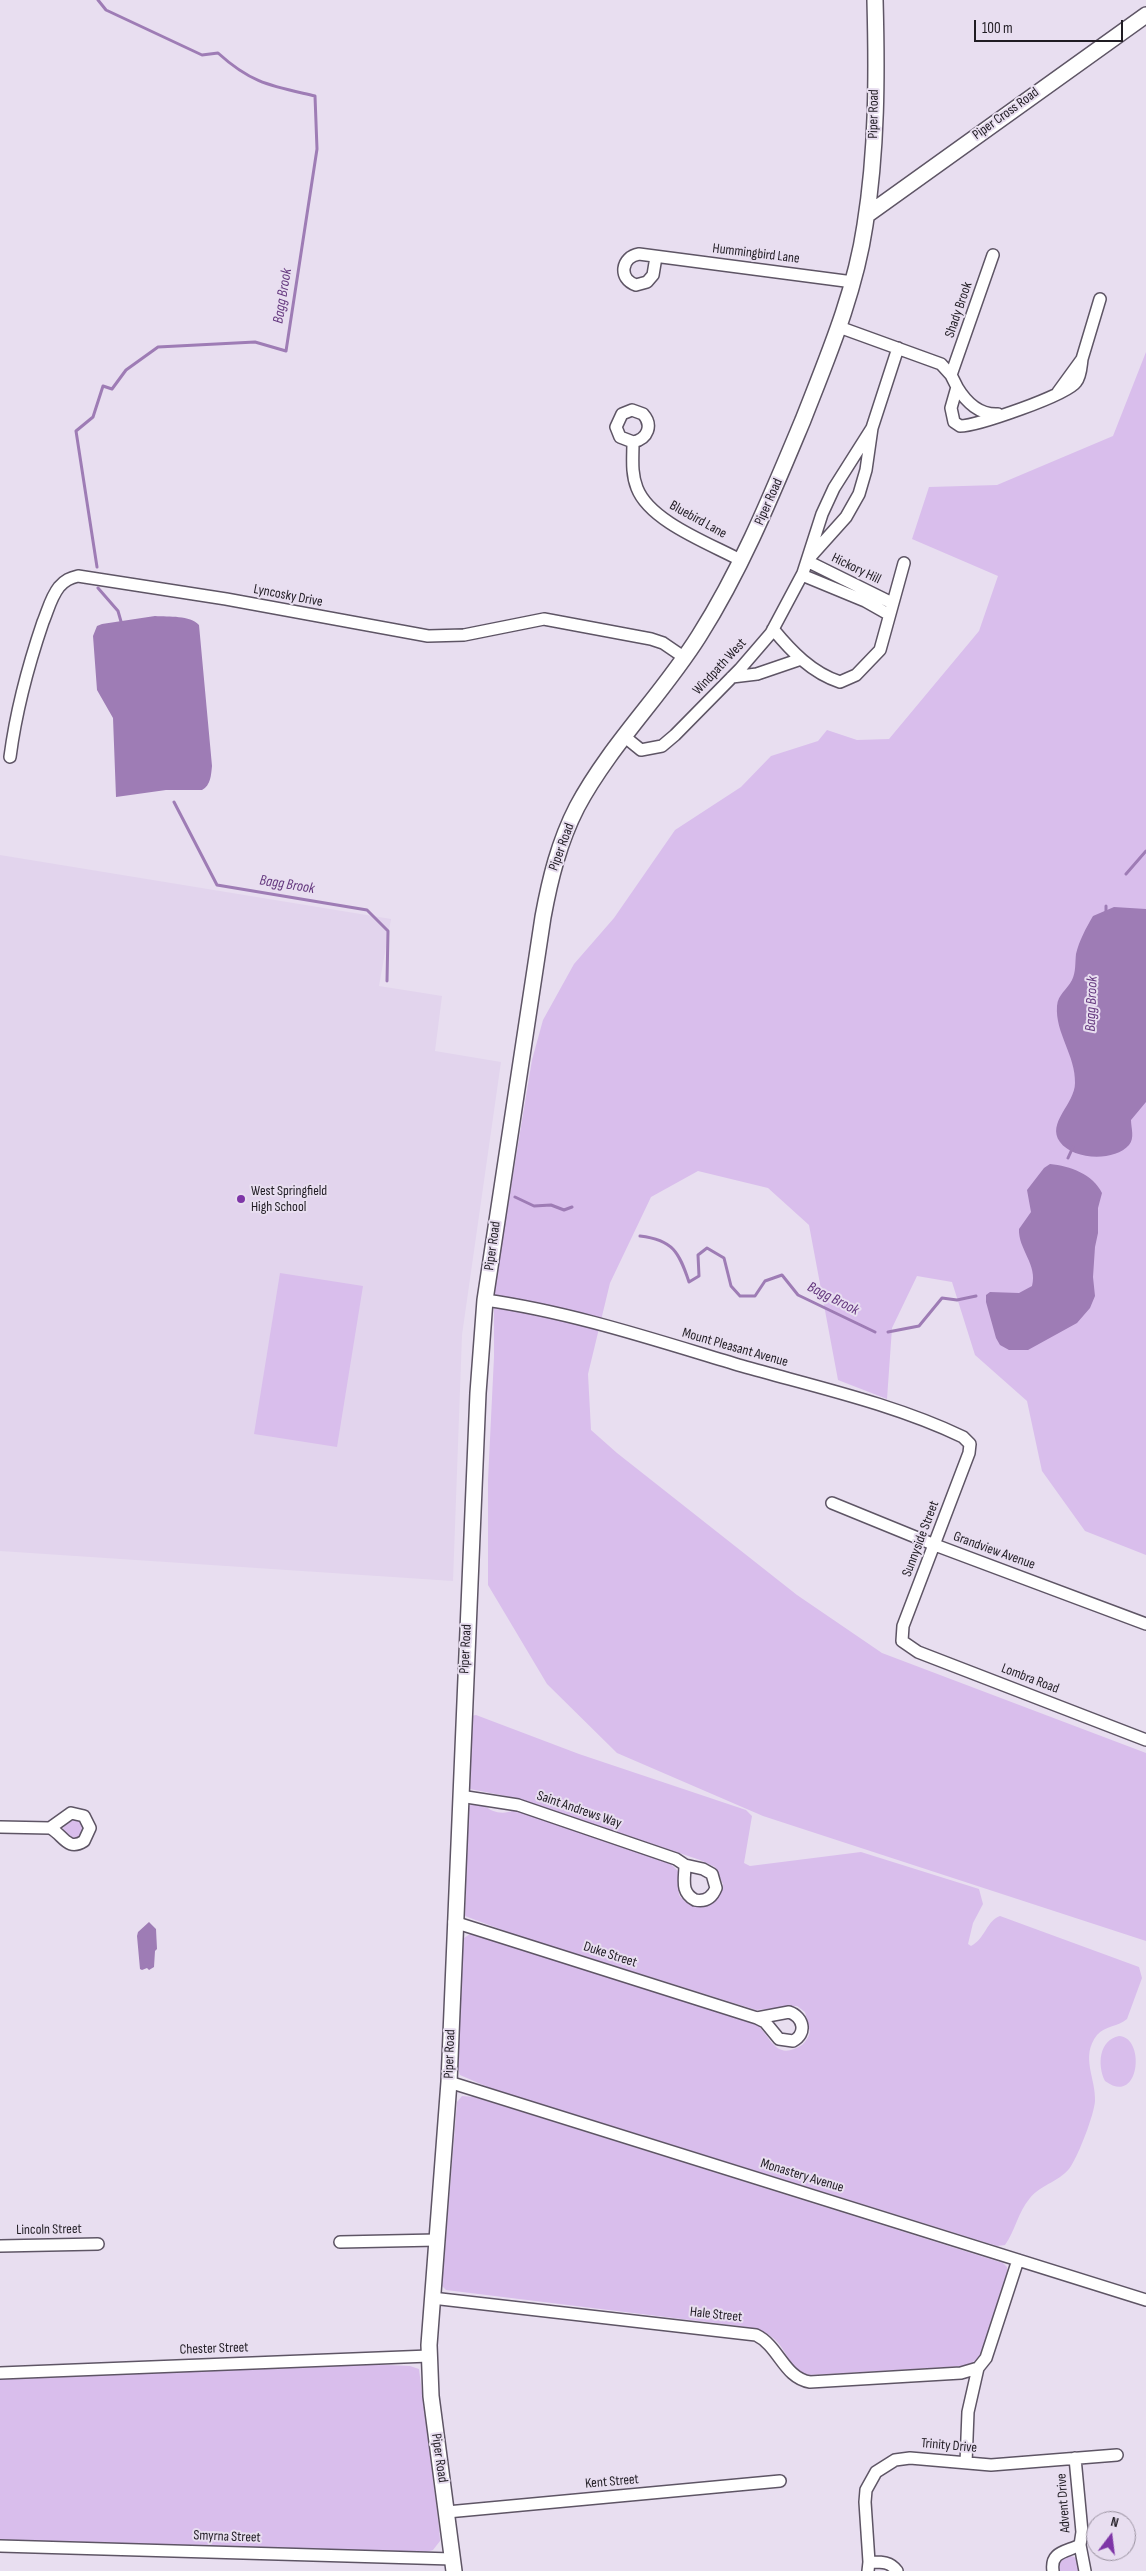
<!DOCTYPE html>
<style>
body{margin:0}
#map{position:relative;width:1146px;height:2571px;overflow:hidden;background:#e8def0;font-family:"Sofia Sans Condensed",sans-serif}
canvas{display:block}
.north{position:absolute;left:1086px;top:2511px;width:50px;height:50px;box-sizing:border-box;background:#e8def0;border:1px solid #98909e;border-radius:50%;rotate:15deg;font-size:14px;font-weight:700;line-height:20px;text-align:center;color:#201c23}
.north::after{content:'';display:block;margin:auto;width:18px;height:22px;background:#7e35a7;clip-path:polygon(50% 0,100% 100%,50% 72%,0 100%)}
.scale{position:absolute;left:974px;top:20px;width:149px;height:22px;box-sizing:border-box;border:2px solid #201c23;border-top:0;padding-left:6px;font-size:15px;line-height:18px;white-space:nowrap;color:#201c23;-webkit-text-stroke:4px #e8def0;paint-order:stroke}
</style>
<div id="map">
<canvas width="1146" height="2571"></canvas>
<div class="north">N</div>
<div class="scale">100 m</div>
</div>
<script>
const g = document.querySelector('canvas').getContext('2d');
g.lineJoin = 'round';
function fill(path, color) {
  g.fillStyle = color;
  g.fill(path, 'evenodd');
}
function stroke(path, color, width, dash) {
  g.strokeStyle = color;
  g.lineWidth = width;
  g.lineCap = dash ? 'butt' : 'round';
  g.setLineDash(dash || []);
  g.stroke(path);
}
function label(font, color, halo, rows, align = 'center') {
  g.font = font + ' "Sofia Sans Condensed",sans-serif';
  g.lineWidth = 4;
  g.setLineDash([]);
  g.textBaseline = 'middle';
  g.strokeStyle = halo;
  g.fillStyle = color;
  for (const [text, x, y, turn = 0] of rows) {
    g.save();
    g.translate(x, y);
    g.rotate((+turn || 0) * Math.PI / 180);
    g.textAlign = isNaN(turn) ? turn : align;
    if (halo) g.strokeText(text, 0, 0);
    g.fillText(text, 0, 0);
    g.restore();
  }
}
fill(new Path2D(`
 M0,855L391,919L379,986L442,996L435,1051L501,1062L462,1335L453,1581L0,1551Z`), '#e2d4ed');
fill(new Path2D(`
 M1146,352V1555L1085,1531L1042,1471L1027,1401L975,1355L952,1282L917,1276L892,1328L887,1399L838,1380L809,1225L768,1188L698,1171L651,1197L610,1283L588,1374L591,1430L617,1453L797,1595L882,1653L1146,1753V1941L763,1816L617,1753L547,1684L488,1585V1480L494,1357V1290L532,1060L543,1020L574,964L614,918L675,830L741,787L771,756L818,741L827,730L857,740L889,739L979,631L998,576L912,539L929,487L997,485L1113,436Z
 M280,1273L363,1286L337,1447L254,1434Z
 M476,1715L579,1754L746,1810L752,1816L744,1863L750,1866L861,1852L979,1889L983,1904L973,1923L968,1944L971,1946C985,1939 987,1920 1000,1916L1139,1967L1142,1978L1127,2019C1118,2027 1106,2025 1097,2035C1080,2057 1096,2078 1095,2101C1094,2115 1079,2154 1071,2166C1062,2181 1041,2184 1030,2198C1018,2212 1015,2231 1005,2245L997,2246L490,2088L460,2075L458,2068L462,1943L464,1938L470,1934L539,1954L757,2025C769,2034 774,2057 794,2049C803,2046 807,2041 810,2032L805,2012L797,2006L756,2010L513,1934L465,1916L468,1807L472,1804L484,1805C492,1813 504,1815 514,1810L671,1864L678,1871L679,1895C693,1914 720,1909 723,1884L715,1867L700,1860L516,1798L470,1789L471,1716Z
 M63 1829a10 10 0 1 1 20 0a10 10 0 1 1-20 0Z
 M1119,2036C1146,2037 1140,2107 1105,2081C1097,2065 1099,2040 1119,2036Z
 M462,2096L474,2097L1003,2263L1007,2267V2272L980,2356L971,2364L963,2366L809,2375C789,2371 788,2350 773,2338C766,2332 756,2329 747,2327L446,2290L442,2286L457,2102Z
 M363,2364L410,2366L419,2369L439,2526L440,2541L433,2550L426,2552L0,2540V2377Z
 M1068,2555L1077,2558L1080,2571H1059V2561Z`), '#d9beec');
fill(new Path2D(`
 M155,616C169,617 190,615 199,625L212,766C211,775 211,785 202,790H166L116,797L113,718L97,690L93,636L97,626L102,624Z
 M1114,907L1146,909V1102L1131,1120C1131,1128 1135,1138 1129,1145C1114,1162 1073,1160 1060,1142C1046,1123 1075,1104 1075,1083C1076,1056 1055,1033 1057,1006C1058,994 1067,990 1072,980C1076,972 1075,963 1076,954C1079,941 1086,928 1093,916Z
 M1050,1164C1070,1166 1093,1174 1102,1193L1098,1208V1233L1095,1247L1093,1277L1095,1296L1090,1308L1077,1323L1028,1350H1009L1000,1345L996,1338L986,1302V1295L990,1292L1019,1293L1032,1286C1038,1265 1018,1249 1019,1229L1031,1212L1027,1190L1044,1168Z
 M149,1922L156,1929L157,1949L155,1951L154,1967L149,1970L147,1968L142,1970L140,1969L137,1936L138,1932Z`), '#9e7cb5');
stroke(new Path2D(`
 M97,567L76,431L93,417L103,386L112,389L126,370L158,347L255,342L286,351L317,149L315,96C272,86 252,84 218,53L202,55L106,10L98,0
 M98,588L118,611L122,625
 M174,802L217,885L367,910L388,931L387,981
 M1126,874L1146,851
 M1106,913V906
 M1068,1158L1073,1147
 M515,1197L534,1206L551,1205L564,1210L572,1207
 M640,1236C673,1240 679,1252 689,1282L699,1276L698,1255L707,1248L724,1258L731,1286L740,1296H755L765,1281L782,1275L798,1295L875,1332
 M888,1332L919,1326L942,1298L957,1300L976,1296`), '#9e7cb5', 3);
const street = new Path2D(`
 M656,257L653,275L647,282L636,285C618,279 621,257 639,254L853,282
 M839,327L941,364L951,375L957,387L951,408L954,422L960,426C977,426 1067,395 1076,382C1081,376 1081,366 1082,359L1058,392
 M1082,359L1100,299
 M951,375L993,255
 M957,387C966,402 980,415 998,414
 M633,442L620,437L616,427L622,414L632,410L643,414C653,425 648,439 633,442C633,458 631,473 637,488C650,522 711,544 742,561
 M811,556L846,517L859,494L866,470L872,428L898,348
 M807,561L892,603
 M802,575L865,601L888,614
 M773,629C791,651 812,673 840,682L856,675L880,650L904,563
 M732,677L757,674L801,659
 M625,737L641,750L662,746L675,735L740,669L771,633L803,573L822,514L834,488L872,428
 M10,757C16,711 28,666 43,622C48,610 51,597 59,587C65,580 70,578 78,576L226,599L428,636L464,635L544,619L651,639L663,643L685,658
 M485,1300C572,1312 658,1341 742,1366C816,1387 894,1404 963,1437L970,1444L969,1453L903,1626L902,1641L918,1652L1146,1740
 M832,1503L935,1545L1146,1624
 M460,1796L518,1805L676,1859L685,1865
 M71,1813L84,1816L90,1828L84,1841C67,1852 63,1834 50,1828Z
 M0,1827L50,1828
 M685,1865L703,1869L712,1874L716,1888C712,1898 705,1902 695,1900C680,1892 685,1879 685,1865Z
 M454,1922L757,2018
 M789,2012C804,2017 807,2034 793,2041L779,2039L765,2022L757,2018Z
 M449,2082L1146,2300
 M340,2242L437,2240
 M0,2246L98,2244
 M432,2298L756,2335C779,2346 784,2378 810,2382L961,2373L978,2368L986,2358L1018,2260
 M0,2373L429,2356
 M1075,2458L1082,2532L1080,2545L1085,2571
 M966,2463L968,2412L978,2368
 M447,2512L780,2481
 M0,2546L452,2559
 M869,2562L865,2502L866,2490L876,2472L895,2460L910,2458L991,2465L1117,2455
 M868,2571L869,2562C880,2562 890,2561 897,2571
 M1053,2571C1050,2551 1067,2552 1080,2545`);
const secondary = new Path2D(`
 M867,215L1146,15
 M454,2571L431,2396L429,2345L449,2082L478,1393L485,1300L543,917C550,879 559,842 577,807C610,745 662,695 699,636C742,568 772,494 803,420C828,356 855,293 865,225C877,151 877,74 875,0`);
stroke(street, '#5e5565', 14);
stroke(secondary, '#5e5565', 18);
stroke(street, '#fff', 11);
stroke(secondary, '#fff', 15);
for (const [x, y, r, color] of [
 [241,1199,5,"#7e35a7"]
]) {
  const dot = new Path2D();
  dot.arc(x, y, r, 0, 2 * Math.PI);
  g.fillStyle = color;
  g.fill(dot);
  stroke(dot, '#e8def0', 2);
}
label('14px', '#201c23', '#e8def0', [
 ["Piper Road",874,114,-89],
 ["Piper Cross Road",1006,114,-36],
 ["Hummingbird Lane",756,254,7],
 ["Shady Brook",959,310,-71],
 ["Piper Road",769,502,-66],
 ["Bluebird Lane",698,520,29],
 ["Hickory Hill",856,569,26],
 ["Lyncosky Drive",288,596,11],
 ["Windpath West",720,667,-47],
 ["Piper Road",562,847,-70],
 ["Piper Road",493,1246,-82],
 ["Mount Pleasant Avenue",735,1348,16],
 ["Sunnyside Street",921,1539,-69],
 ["Grandview Avenue",994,1551,20],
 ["Piper Road",466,1649,-87],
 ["Lombra Road",1030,1679,21],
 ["Saint Andrews Way",579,1810,19],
 ["Duke Street",610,1955,18],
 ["Piper Road",450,2054,-88],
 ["Monastery Avenue",802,2176,17],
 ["Lincoln Street",49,2230,-1],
 ["Hale Street",716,2315,6],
 ["Chester Street",214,2349,-2],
 ["Trinity Drive",949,2446,5],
 ["Piper Road",439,2458,82],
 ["Kent Street",612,2482,-5],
 ["Advent Drive",1064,2503,-94],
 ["Smyrna Street",227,2537,2]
]);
label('14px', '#201c23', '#e8def0', [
 ["West Springfield",251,1191],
 ["High School",251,1207]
], 'left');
label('italic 15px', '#64377e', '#e8def0', [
 ["Bagg Brook",283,296,-81],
 ["Bagg Brook",287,885,9],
 ["Bagg Brook",1092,1004,-88],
 ["Bagg Brook",833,1299,27]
]);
</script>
